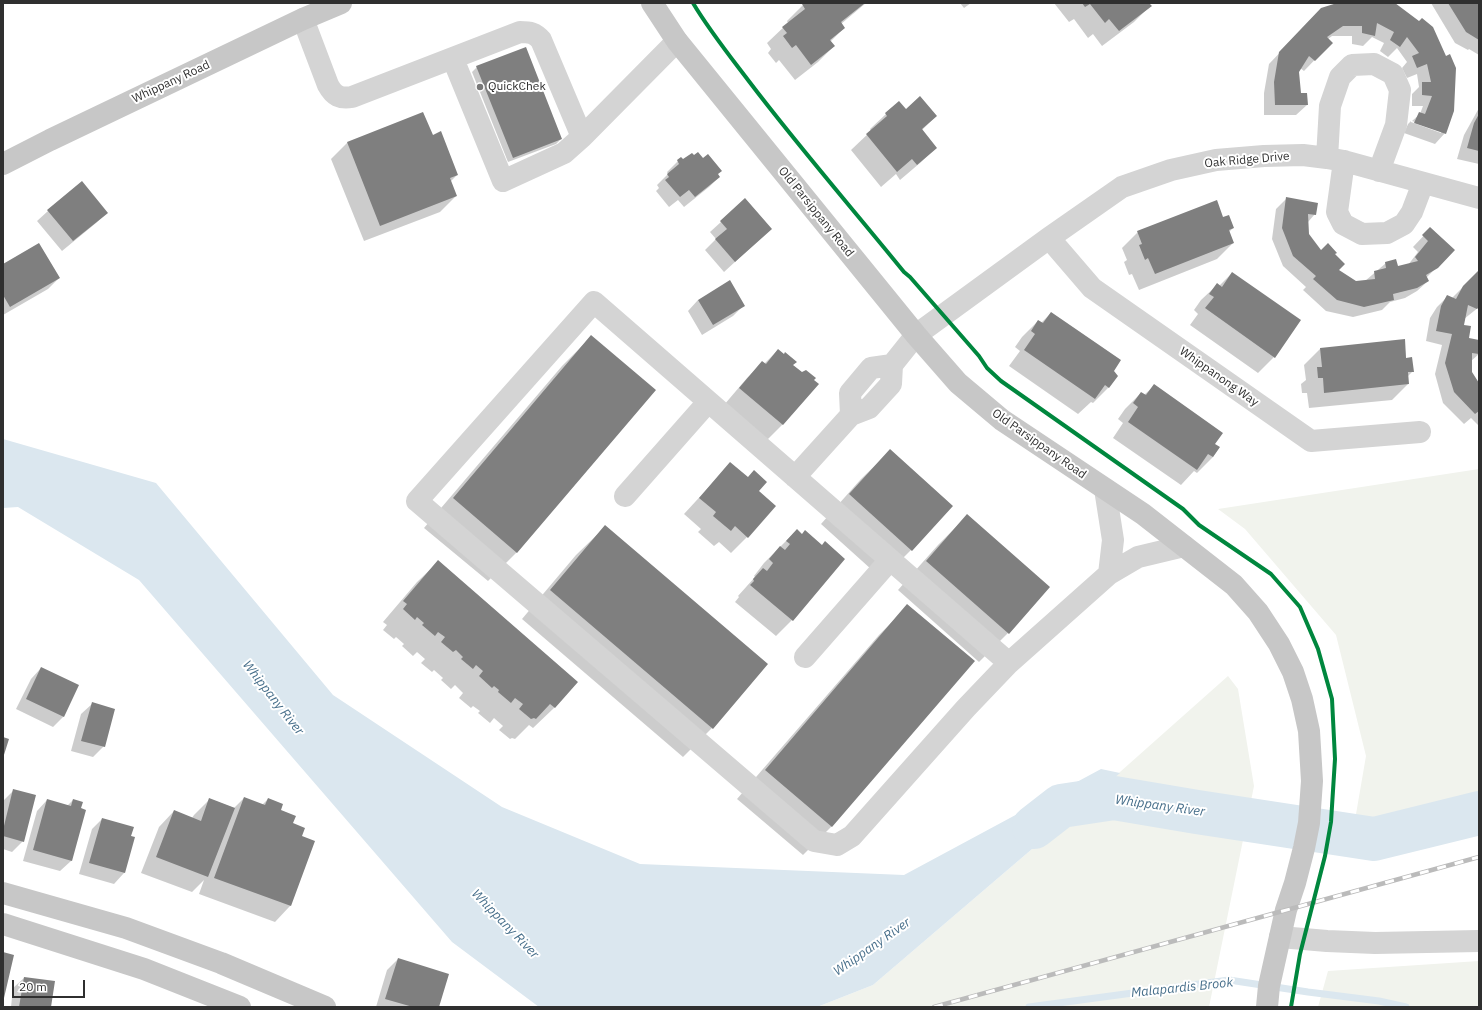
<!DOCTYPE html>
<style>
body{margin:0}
#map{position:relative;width:1482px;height:1010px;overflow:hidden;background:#fff;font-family:"IBM Plex Sans",sans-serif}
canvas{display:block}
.frame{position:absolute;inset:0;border:4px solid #2f2f2f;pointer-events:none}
.scale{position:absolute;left:12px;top:980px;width:73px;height:18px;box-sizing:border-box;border:2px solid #2f2f2f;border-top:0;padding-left:5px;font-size:12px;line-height:14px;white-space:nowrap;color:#2f2f2f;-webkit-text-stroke:3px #fff;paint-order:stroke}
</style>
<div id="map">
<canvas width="1482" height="1010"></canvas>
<div class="frame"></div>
<div class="scale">20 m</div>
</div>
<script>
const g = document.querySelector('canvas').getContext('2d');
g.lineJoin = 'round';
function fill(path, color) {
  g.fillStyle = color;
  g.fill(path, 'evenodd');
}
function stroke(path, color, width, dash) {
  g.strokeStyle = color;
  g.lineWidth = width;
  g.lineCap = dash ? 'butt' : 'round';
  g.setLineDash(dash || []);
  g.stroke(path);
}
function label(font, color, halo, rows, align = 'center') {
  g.font = font + ' "IBM Plex Sans",sans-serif';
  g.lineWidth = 4;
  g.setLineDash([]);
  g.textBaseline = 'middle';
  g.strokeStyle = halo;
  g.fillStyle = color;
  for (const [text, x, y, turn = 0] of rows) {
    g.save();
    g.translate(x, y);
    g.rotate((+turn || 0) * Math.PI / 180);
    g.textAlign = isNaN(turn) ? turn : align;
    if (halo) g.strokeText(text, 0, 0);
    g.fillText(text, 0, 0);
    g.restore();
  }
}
fill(new Path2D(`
 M1479,469V798L1387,825L1355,820L1366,756L1336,635L1245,529L1218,509Z
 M1228,676L1238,689L1254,786L1209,1007H817L873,985L1066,820Z
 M1479,961V1007H1318L1328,971Z`), '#f1f3ed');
fill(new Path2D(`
 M3,439L156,483L333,695L502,807L640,864L904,875L1101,769L1120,773L1066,820L873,985L817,1007H539L452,942L139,580L18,507L3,508Z`), '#dbe7ef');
fill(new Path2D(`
 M805,3H866L841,24L844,28L830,42L834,46L818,62L795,80L779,60L776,63L768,53L771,49L767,43L788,23L787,21Z
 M960,3H971L964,8Z
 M1054,3H1148L1150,6L1134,22L1102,46L1093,34L1088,38L1074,19L1069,22Z
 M1340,3H1386L1419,22L1445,133L1435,144L1404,133L1408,124L1411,121V122L1441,133V131L1412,121L1420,114L1423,106H1412V94L1419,87L1417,74L1407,78L1402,68L1407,62L1397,48L1388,57L1380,51L1384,43L1372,37L1363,46L1352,44V36H1332L1328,39L1331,43L1304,71L1300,68L1298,72L1300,94L1307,105L1296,115H1264V93L1269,64L1311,20Z
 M1431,3H1479V55L1469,49L1468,50L1455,43Z
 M477,67L561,139L556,144L508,162L472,72Z
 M1479,108V164L1457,159L1464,135Z
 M906,110L936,116L922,130L936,148L920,163L900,180L896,174L881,187L851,150L871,131L870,129L886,114Z
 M423,113L432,136L457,175L450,182L456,196L440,212L364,241L331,159L347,143Z
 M681,158L683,161L703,160L719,177L709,187L684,207L678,200L669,207L656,191L659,188L657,185L668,174L667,172Z
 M1287,198L1315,214L1308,222V234L1321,251L1334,254L1337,270L1356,282L1365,281L1386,263L1398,267L1408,265L1418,252L1413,247L1430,229L1454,250L1426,278L1428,281L1417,291L1405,298L1390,302L1382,310L1353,317L1326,311L1303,290L1306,287L1283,266L1272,239L1276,209Z
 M745,200L771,229L724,272L705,250L716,239L710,232Z
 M48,211L107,213L96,223L62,251L37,221Z
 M1222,218L1233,228L1229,232L1233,243L1217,259L1139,290L1132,274L1129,275L1124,262L1127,260L1122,248L1138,232Z
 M3,265L59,278L48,289L3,315Z
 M1479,271V307L1464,319L1463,325L1468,339L1479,341V354L1471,361V373L1479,385V426L1471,418L1464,424L1443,403L1435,374L1442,345L1426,341L1430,318L1437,307L1448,296L1452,298Z
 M1232,273L1274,357L1258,373L1190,325L1198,314L1194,310L1201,300L1217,285L1219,286Z
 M698,300L744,305L733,316L702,335L688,311Z
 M1051,313L1113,371L1109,387L1093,403L1091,402L1078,414L1009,366L1020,351L1015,347L1022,337L1038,321L1041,323Z
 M591,337L517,552L488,581L424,528L562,366Z
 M1404,340L1406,359L1413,371L1407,377L1408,384L1392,400L1309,408L1307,393H1302L1301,384L1306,380L1304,365L1320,349Z
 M778,350L792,366L817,384L782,425L766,441L724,405L747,378L762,363L764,364Z
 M1154,386L1214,444L1219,448L1213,457L1197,473L1194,471L1181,485L1113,438L1123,423L1118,419L1125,409L1141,393L1144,395Z
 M890,451L911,550L882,579L821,524L861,479Z
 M730,464L758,491L747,537L731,553L719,542L714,546L698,532L701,529L684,514Z
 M967,516L1008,633L979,662L898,590L938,545Z
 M605,527L712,728L683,757L522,619L576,555Z
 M797,530L802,535L844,559L792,620L776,636L735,602L739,597L738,596L755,577L754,576L764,563Z
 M438,562L576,682L554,708L533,728L529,725L515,739L512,738L510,739L499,730L503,726L494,718L490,723L478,713L480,711L473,706L471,708L459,698L463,693L455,685L451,689L441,680L443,678L434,670L432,672L421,663L425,659L417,652L413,656L402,646L404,644L396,637L394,639L383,630L387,625L383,622L417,582Z
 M908,606L832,826L803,855L737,799L879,635Z
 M41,668L64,716L53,727L16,709L31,679Z
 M92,704L104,746L93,757L71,751L81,714Z
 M14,790L23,841L12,852L3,849V801Z
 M244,798L262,805L268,799L292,824L301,837L290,906L275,922L199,894L204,880L192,892L141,873L159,827L174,811L192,818L194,815L210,799L234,808Z
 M47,800L67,806L73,800L71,861L60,871L23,861L37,811Z
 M102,819L134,838L124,873L114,884L79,874L92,829Z
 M398,959L438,1007H376L387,970Z
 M24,978L50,1007H11L13,988Z`), '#0003');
stroke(new Path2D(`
 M1029,1007L1229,980L1308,992L1379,1001L1406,1007`), '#dbe7ef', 7);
stroke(new Path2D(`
 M1034,827L1061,806L1114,798L1197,812L1374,839L1479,813`), '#dbe7ef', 44);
fill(new Path2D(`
 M804,3H865L841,22L845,28L830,40L835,46L811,65L796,45L792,48L783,36L787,33L782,27L805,9L802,4Z
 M1082,3H1149L1152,6L1119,31L1109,19L1105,23L1090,4L1085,7Z
 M1337,3H1395L1419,21L1422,18L1433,27L1446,56L1450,54L1456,68L1454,111L1446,134L1414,123L1419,112L1425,114L1432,96L1422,95V82H1431L1427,64L1417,68L1412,56L1419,53L1407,37L1400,47L1390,40L1394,32L1377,23L1375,36L1362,33V26H1343L1327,37L1333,43L1315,61L1309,56L1299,72L1301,93H1307L1308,105H1275L1274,82L1279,52L1321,8Z
 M1448,3H1479V40L1466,32Z
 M526,47L562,139L513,158L476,66Z
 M920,96L937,116L922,129L937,148L917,165L912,159L897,172L866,134L887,116L885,113L899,101L906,109Z
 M423,112L433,135L441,131L458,175L450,178L457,196L380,226L347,142Z
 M1479,114V151L1467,148L1474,123Z
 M698,152L703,158L708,154L722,171L718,174L720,177L695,197L689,190L680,197L665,180L669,177L667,174L679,164L677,160L681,157L683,159L692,153L694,155Z
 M82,181L108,213L73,241L47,210Z
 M1286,197L1318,203L1316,215L1308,214L1309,234L1321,250L1328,243L1337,253L1335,254L1345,264L1339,270L1356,281L1375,279L1374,271L1386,268L1385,262L1396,259L1398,266L1418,261L1415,257L1428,241L1422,235L1430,227L1455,250L1438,268L1426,275L1429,281L1417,288L1393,294L1394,300L1364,307L1337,300L1313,279L1316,276L1293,256L1282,228Z
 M745,198L772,229L735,262L715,239L727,229L720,221Z
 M1217,200L1223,217L1229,215L1234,228L1229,230L1234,243L1155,274L1148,258L1145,260L1139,245L1142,244L1137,231Z
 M39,243L60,278L10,307L3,295V264Z
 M1479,270V307L1477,309L1468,305L1464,325L1471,326L1469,338L1479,340V354L1472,353V372L1479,383V411L1475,414L1454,392L1445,363L1452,334L1436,331L1441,306L1447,295L1456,299L1463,286Z
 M1232,272L1301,320L1275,358L1205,308L1214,297L1209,294L1217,283L1222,287Z
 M730,280L745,306L713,325L698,300Z
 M1051,312L1121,360L1114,371L1118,376L1109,388L1105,385L1095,399L1024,350L1035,334L1031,331L1038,320L1043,323Z
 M591,335L656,390L517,553L453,498Z
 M1405,339L1406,358L1412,357L1414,372H1408L1409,384L1324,393L1323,378H1318L1317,367H1322L1320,348Z
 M778,349L784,354L785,352L797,362L793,365L802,372L806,370L816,378L814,380L819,384L783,425L739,388L762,361L766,364Z
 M1154,384L1223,433L1215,444L1220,447L1213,457L1208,454L1197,470L1128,422L1138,407L1133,403L1141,392L1146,395Z
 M890,449L953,506L912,551L849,494Z
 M730,462L748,477L754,470L767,482L759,491L776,506L748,538L735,526L731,531L713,516L716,512L699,498Z
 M967,514L1050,587L1009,634L926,561Z
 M605,525L768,664L713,729L550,590Z
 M797,529L802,534L805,530L822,545L825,541L845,559L793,621L750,585L754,581L753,579L763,568L767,571L773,563L769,559L780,546L785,550L790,544L786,541Z
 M438,560L578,682L555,708L550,704L536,719L534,718L531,719L519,709L523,704L515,698L511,703L498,692L499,690L494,686L492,688L479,676L483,671L476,665L473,669L461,659L463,657L456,650L453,652L441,642L445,637L438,632L435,636L422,625L424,623L417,617L415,620L403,609L407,604L403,601Z
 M907,604L975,661L832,827L765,770Z
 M41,667L79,685L64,717L26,699Z
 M92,702L115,709L105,747L81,741Z
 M3,737L9,739L3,758Z
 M13,789L36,795L24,842L3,836V830Z
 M244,797L265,805L268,798L283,804L281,810L296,816L293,823L305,828L302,836L315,841L291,906L214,878Z
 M209,798L235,808L208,877L156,857L174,810L201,821Z
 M47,799L71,806L73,799L83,802L81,808L86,810L72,861L33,850Z
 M102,818L134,827L131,836L135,837L125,873L89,863Z
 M3,952L14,955L4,998H3Z
 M398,958L449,974L439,1007H413L385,999Z
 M24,977L55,981L51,1007H19Z`), '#7f7f7f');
stroke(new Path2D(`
 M303,19L328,85C334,96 340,99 352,97L520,32C530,32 535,33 541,40L582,137L677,41
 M453,59L503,181L564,153L582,137
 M1327,158L1330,106L1340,77L1352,65L1374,64L1393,74L1400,90L1396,125L1379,171
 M1344,161L1337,212L1343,224L1362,234L1387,233L1404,224L1412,212L1423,183
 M1049,238L1092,288L1311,441L1420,432
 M851,415L850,393L871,368L892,365
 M795,477L851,415L869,408L891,384L892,365L916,335L1049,238L1122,187L1171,170L1216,160L1264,156L1303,155L1327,158L1344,161L1479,198
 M1105,489L1113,540L1109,574
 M625,496L708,402
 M805,657L890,560
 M1009,663L594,302L417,501L814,841L837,845L852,836L966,708L1009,663L1109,574L1138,557L1184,546
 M1280,937L1327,941L1375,943L1479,941`), '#d4d4d4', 22);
stroke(new Path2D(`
 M652,3L677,41L916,335L958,383L1002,420L1143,514L1234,585L1258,612L1279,644L1293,672L1302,699L1309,731L1312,781L1309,823L1304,848L1295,883L1286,910L1269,986L1267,1007
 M3,164L50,140L303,19L341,3
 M3,893L126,928L221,963L325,1007
 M3,924L144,969L240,1007`), '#c7c7c7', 22);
const rail = new Path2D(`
 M934,1007L1479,857`);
stroke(rail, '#bbb', 4.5);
stroke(rail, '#fff', 3, [9]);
stroke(new Path2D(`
 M693,3C709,30 729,55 748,80C798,146 852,208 904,272L910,277L979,356L987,368L1001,381L1183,509L1199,525L1271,574L1300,607L1318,649L1332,699L1335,759L1331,822L1325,856L1300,954L1291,1007`), '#00873e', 4);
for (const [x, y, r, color] of [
 [480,87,4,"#787878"]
]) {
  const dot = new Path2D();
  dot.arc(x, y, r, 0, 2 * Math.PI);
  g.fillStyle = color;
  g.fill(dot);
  stroke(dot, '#fff', 1.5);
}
label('12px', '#2f2f2f', '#fff', [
 ["Whippany Road",171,82,-25],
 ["Oak Ridge Drive",1247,160,-5],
 ["Old Parsippany Road",816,212,51],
 ["Whippanong Way",1219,377,35],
 ["Old Parsippany Road",1039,444,35]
]);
label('12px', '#2f2f2f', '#fff', [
 ["QuickChek",488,87]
], 'left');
label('italic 13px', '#456d89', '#fff', [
 ["Whippany River",273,698,52],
 ["Whippany River",1160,806,8],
 ["Whippany River",505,924,46],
 ["Whippany River",872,947,-35],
 ["Malapardis Brook",1182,988,-6]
]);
</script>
